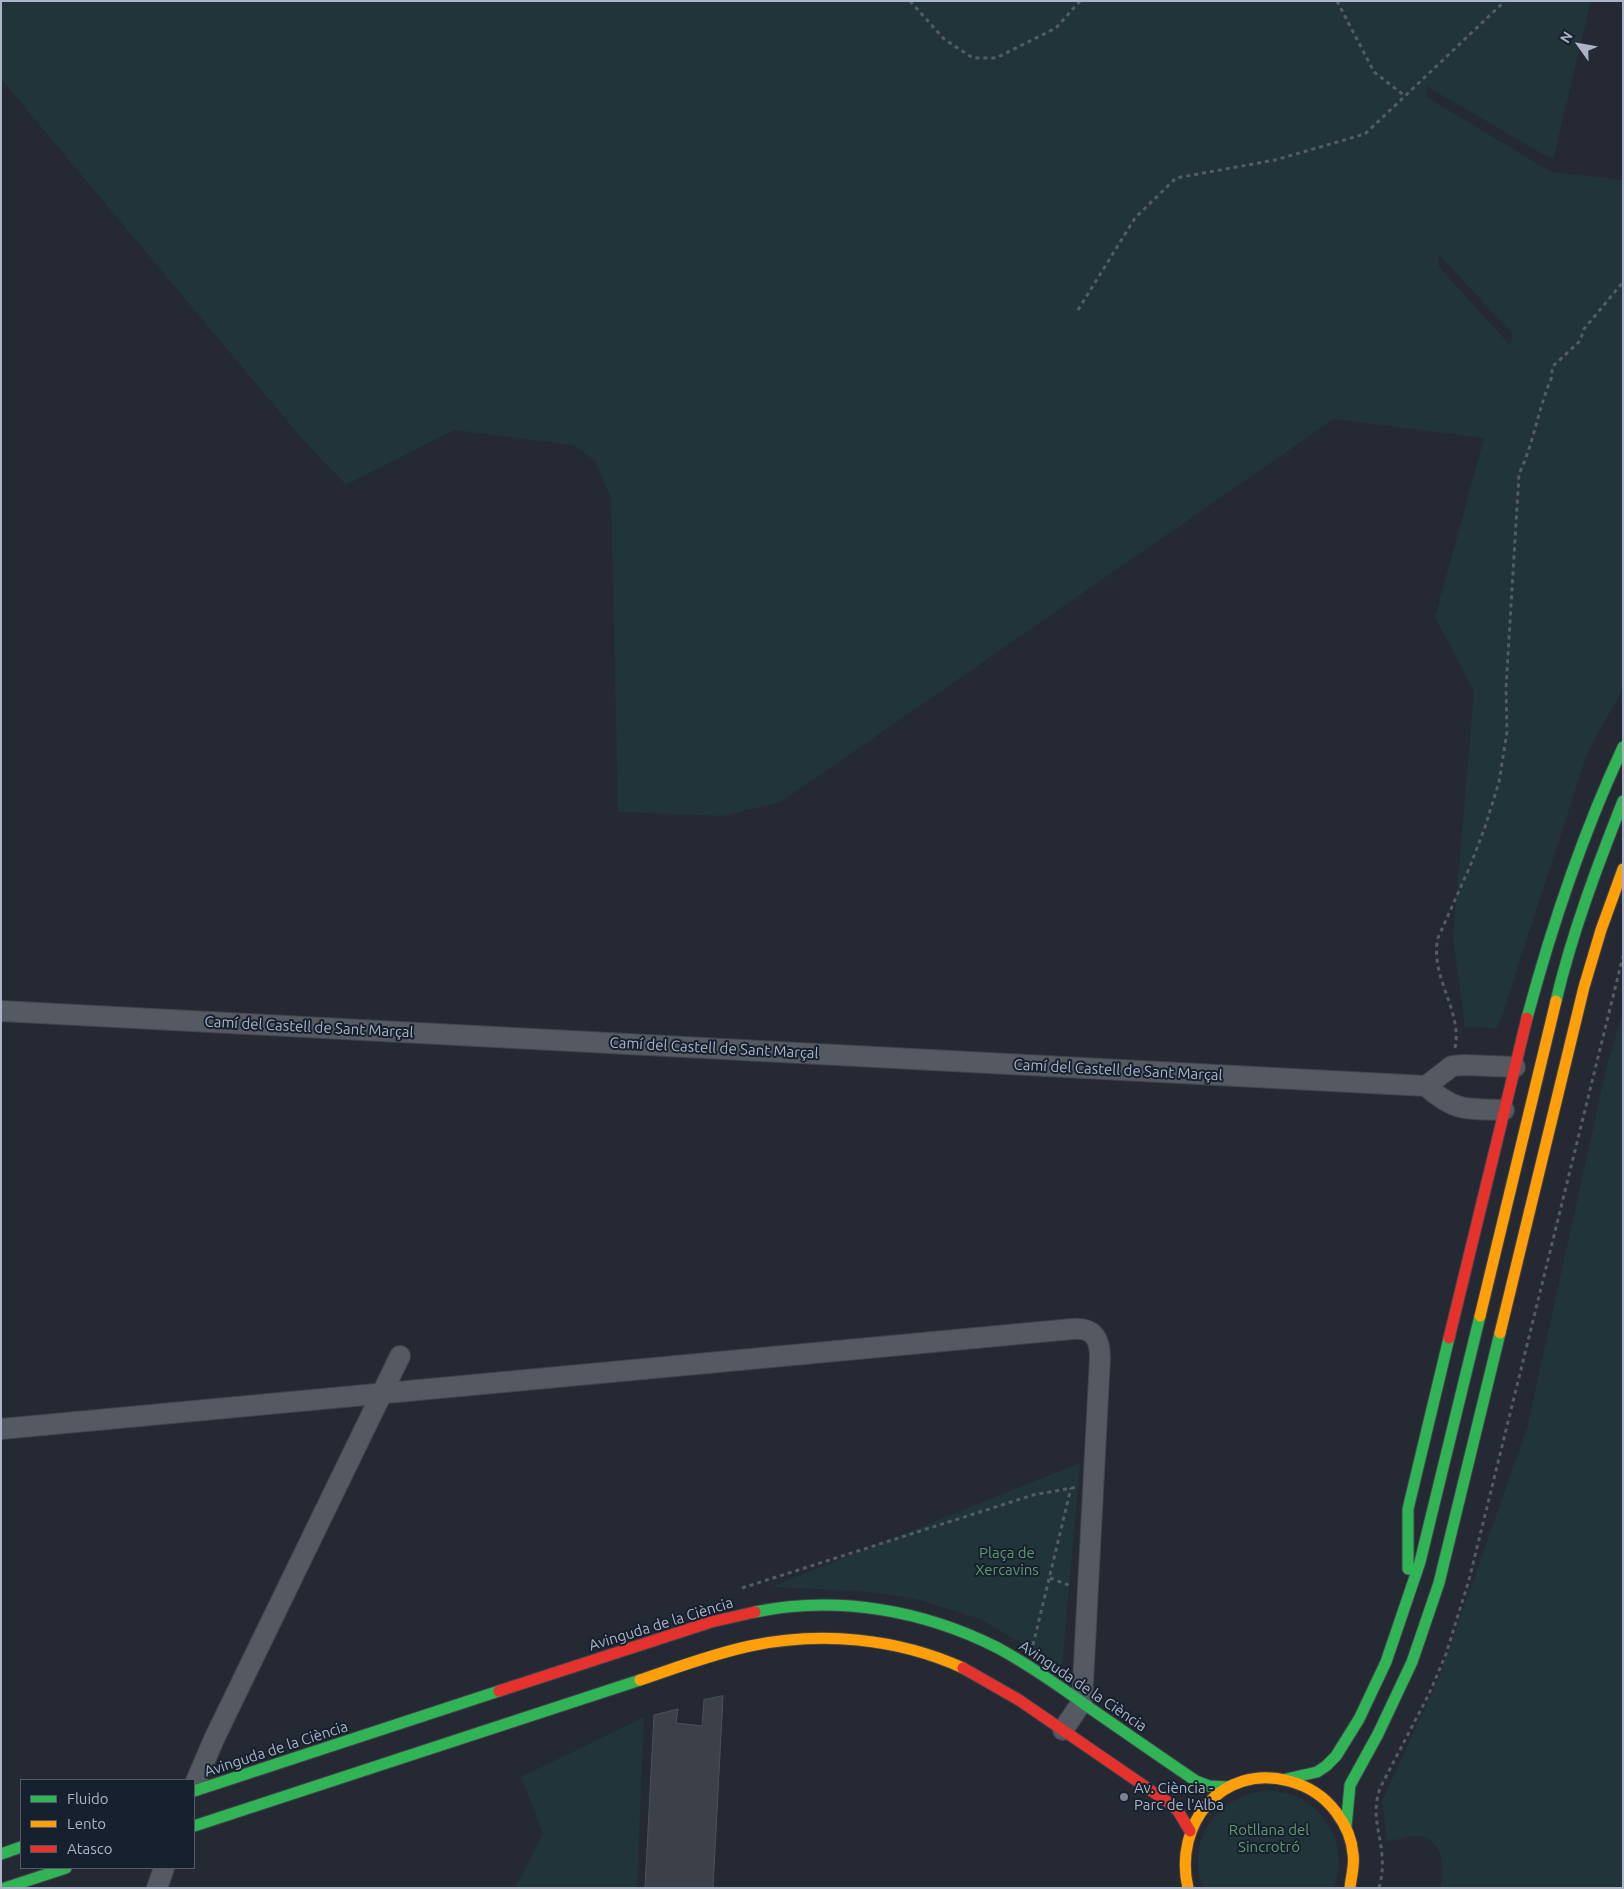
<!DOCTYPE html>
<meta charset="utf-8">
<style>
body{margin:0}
#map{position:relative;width:1624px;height:1889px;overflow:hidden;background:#242933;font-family:Ubuntu,sans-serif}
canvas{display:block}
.frame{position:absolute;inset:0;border:2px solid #acb5c7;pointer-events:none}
.legend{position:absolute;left:20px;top:1779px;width:175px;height:90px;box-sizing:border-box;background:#17202e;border:1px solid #535c6b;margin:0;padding:6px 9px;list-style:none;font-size:15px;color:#acb5c7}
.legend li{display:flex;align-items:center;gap:10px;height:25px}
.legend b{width:25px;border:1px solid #535c6b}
.north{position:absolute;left:1554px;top:20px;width:50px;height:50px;-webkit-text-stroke:4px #17202e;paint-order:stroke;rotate:302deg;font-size:14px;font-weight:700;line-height:20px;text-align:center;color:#acb5c7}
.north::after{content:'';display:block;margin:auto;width:18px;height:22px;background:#acb5c7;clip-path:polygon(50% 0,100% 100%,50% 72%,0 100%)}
</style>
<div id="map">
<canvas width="1624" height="1889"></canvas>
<div class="frame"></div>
<ul class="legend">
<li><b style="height:6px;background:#30b455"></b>Fluido</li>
<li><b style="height:6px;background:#ff9f0a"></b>Lento</li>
<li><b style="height:6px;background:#e5322d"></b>Atasco</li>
</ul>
<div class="north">N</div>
</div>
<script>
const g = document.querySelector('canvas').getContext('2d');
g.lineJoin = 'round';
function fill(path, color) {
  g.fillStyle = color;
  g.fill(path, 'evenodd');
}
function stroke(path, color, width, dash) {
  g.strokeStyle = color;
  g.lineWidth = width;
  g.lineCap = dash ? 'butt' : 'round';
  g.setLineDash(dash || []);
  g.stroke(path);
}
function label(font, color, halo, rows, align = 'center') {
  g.font = font + ' Ubuntu,sans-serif';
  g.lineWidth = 4;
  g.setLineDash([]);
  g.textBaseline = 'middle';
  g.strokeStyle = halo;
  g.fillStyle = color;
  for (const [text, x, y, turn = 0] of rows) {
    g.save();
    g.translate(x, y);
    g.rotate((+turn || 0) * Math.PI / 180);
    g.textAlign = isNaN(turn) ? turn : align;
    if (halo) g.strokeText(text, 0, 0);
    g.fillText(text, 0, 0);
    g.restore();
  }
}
fill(new Path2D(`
 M1,1H1591L1553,160L1426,86L1427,97L1551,172L1623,180V689L1588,751L1498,1028L1465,1027L1453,938L1474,691L1435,617L1484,438L1334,419L781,802L723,816L618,812L611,499L596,462L573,445L454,430L346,485L304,441L1,79ZM1438,257H1441L1513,334L1510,345L1439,267Z
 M1623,1012V1888H1440C1446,1868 1442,1835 1415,1836C1406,1837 1396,1840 1387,1842L1382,1801L1439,1677L1527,1428L1607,1065Z
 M1080,1463L1062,1667L980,1619L916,1599L862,1591L771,1587Z
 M644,1717L637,1888H515L543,1834L521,1777Z
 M1269,1790C1277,1792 1288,1792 1296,1796C1331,1813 1348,1851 1334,1888H1203C1185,1838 1218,1795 1269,1790Z`), '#213439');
const building = new Path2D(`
 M723,1696L713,1888H645L654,1715L678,1709L676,1723L702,1726L704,1700Z`);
fill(building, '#3c4049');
stroke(building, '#4b515c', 1);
const street = new Path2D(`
 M1,1011L1426,1086C1455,1112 1467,1109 1504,1110
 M1426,1086L1452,1066L1465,1065L1515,1067
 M1,1429L1072,1329C1094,1327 1100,1339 1100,1358L1082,1702L1063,1730
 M194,1786L214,1739L400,1356
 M157,1888L164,1868`);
const fast = new Path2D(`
 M1556,1001C1572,933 1597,867 1623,801
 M1527,1018C1552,925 1582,835 1623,747
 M1408,1569V1509L1449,1338
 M755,1612C837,1595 923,1610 998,1648C1029,1665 1058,1685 1087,1706C1123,1731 1159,1756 1196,1781L1209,1786L1229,1787
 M1286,1779L1317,1772L1326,1766L1336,1756L1359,1719L1386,1662L1420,1562L1480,1316
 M194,1791L499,1691
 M194,1826L640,1680
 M1346,1827L1350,1785L1378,1734L1412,1662L1439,1583L1500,1333
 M1,1854L21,1847
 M5,1888L66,1868`);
const slow = new Path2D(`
 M1480,1316L1556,1001
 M1500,1333L1584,987L1601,930L1623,869
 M640,1680C676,1668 712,1654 750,1646C821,1631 897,1638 963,1668
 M1188,1888C1173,1824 1222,1763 1289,1781C1308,1786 1324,1796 1336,1812C1345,1824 1352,1839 1353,1854C1355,1864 1351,1877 1350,1888`);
const jam = new Path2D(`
 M1449,1338L1527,1018
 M963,1668L1019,1700L1172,1805L1178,1811L1190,1831
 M499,1691L711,1622L755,1612`);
stroke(street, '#40444c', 22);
stroke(fast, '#40444c', 13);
stroke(slow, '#40444c', 13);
stroke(jam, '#40444c', 13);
stroke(new Path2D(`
 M910,1L944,39L973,58H996L1056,28L1080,1
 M1337,1L1374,72L1405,96
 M1078,310L1135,218L1176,178L1275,160L1365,134L1505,1
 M1455,1048C1463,1011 1429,976 1438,938L1471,864L1485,827L1499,782L1507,732L1506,688L1519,474C1534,443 1538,408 1552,377V367L1580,341L1584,329L1623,282
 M1050,1578L1071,1586
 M742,1588L1033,1495L1077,1487
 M1033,1645L1071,1488
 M1379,1888C1382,1877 1383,1867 1382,1856C1380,1829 1371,1816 1380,1788L1429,1694L1446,1654L1469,1580L1623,956`), '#565c64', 3, [4, 4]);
stroke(street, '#545962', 20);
stroke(fast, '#30b455', 11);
stroke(slow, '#ff9f0a', 11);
stroke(jam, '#e5322d', 11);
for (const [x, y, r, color] of [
 [1124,1797,5,"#7c8493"]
]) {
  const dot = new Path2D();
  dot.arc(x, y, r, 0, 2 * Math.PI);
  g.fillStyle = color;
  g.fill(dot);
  stroke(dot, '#17202e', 2);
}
label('15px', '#acb5c7', '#17202e', [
 ["Camí del Castell de Sant Marçal",309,1027,3],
 ["Camí del Castell de Sant Marçal",714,1048,3],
 ["Camí del Castell de Sant Marçal",1118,1070,3],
 ["Avinguda de la Ciència",661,1624,-17],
 ["Avinguda de la Ciència",1083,1686,34],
 ["Avinguda de la Ciència",276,1749,-18]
]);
label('15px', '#619970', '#17202e', [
 ["Plaça de",1007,1553],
 ["Xercavins",1007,1570],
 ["Rotllana del",1269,1830],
 ["Sincrotró",1269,1847]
]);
label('15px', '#acb5c7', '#17202e', [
 ["Av. Ciència -",1134,1788],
 ["Parc de l'Alba",1134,1805]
], 'left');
</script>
